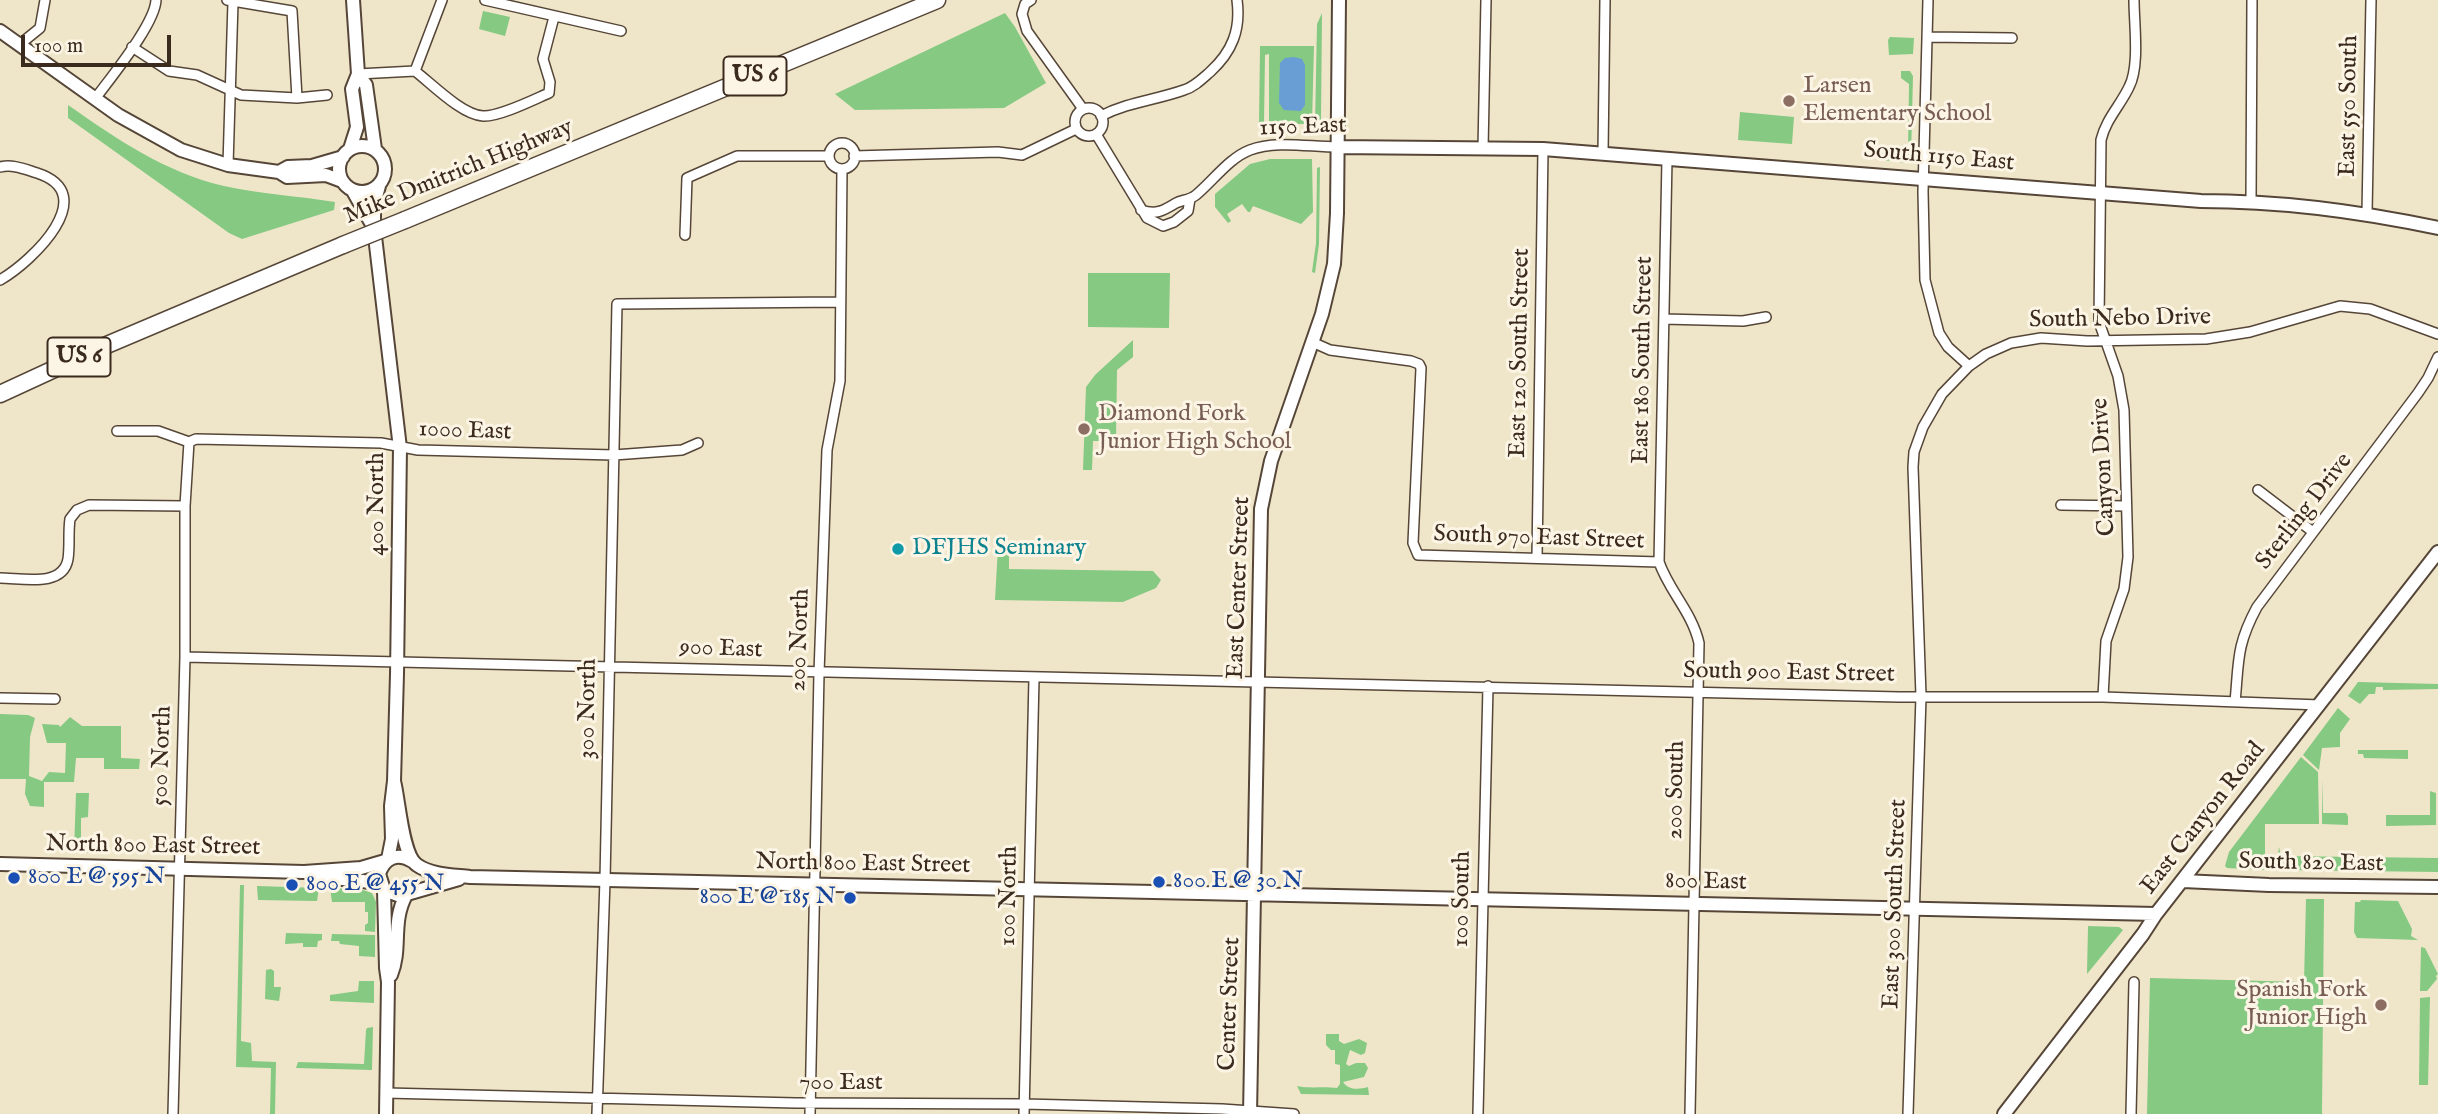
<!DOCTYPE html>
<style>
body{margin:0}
#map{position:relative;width:2438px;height:1114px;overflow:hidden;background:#efe6c9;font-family:"IM FELL English",serif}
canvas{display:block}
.scale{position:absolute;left:21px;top:35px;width:150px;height:32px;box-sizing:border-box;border:4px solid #3b2a1e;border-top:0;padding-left:9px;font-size:21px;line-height:24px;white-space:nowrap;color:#3b2a1e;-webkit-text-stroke:5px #fcf5e5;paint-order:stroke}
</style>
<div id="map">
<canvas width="2438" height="1114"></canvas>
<div class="scale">100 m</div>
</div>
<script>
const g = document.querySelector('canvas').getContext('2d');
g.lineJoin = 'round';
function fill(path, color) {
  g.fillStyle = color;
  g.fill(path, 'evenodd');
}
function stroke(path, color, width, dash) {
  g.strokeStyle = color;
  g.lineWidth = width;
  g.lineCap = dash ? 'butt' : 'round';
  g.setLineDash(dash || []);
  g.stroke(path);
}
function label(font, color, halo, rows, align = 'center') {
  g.font = font + ' "IM FELL English",serif';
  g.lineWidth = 6;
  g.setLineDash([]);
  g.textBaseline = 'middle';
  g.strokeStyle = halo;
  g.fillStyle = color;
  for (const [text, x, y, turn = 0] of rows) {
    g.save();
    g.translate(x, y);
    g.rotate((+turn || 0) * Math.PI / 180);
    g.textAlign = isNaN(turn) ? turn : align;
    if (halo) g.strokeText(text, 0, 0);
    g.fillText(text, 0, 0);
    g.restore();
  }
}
fill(new Path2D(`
 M483,11L510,17L505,36L479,29Z
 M1005,13L1015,27L1046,83L1004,108L855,110L835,94Z
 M1322,13L1321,120L1319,129L1315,124L1317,24Z
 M1890,37L1914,38L1913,54L1889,55L1888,40Z
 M1260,46H1314L1312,124H1273L1269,121V54L1265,55L1264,123L1259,125Z
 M1901,71H1910L1913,76L1911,157L1906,163L1883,160L1877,157L1879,153H1908L1909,84L1901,78Z
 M68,105C117,139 164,172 224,186C260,194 298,196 335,202L334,210L242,239L229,233L68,118Z
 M1740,112L1794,117L1792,144L1738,140Z
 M1270,159H1312L1313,212L1301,224L1253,206L1250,212H1248L1242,204L1227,214L1231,221L1228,223L1215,207V194L1250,164Z
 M1320,167L1319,244L1315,273L1312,272L1316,243L1317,168Z
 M1088,273H1170L1169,328L1088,327Z
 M1133,340V357L1117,370L1116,441H1093L1092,470H1083L1086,387L1095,375Z
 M998,547H1009V569L1153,571L1161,580L1156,588L1123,602L995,600Z
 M2358,682L2438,684V689L2383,690V687H2376L2375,694H2369L2360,704L2348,696Z
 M2338,708L2350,719L2340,733V747L2322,748L2319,770L2303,755Z
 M0,714L28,715L35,718L30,737L29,776L42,781L49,772L65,773L66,743H47L42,724L59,725L60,727L70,717L82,726H121V758L140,759L139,769H104V758H76L74,782H44V807L30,806L25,794L26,779H0Z
 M2358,750H2408V759L2364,758L2363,754H2358Z
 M2301,757L2318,772L2319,824H2265V870L2227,868L2225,866L2229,852Z
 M2322,779L2323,813H2346L2348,816V825L2322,824Z
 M2430,791L2436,793V825L2386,826V815H2430Z
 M76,793H89L88,817L81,818V841L89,843V848L94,849V853L74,852Z
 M2279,847L2281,856L2438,858V872L2276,870Z
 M240,885H244L241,1041L251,1043L252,1061L276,1062L275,1114H270L271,1068L236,1067Z
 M257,886L319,888L317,901L258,900Z
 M330,888L360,889L372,893L376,902L375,932L365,931V925L368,923V912H365V902H332Z
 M2306,899H2324L2322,1114H2147L2150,978L2304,982Z
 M2361,900L2398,901L2412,929L2411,936L2418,940L2357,938L2354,932L2355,902H2360Z
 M2088,926L2119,927L2123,930L2087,974Z
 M286,933L322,934V940L318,941L317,947H303V943L285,944Z
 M332,934L375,935V957L359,956V946L340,944L339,941H331Z
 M2421,947L2425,948L2438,974L2436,976L2437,979L2427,991H2420Z
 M271,969L274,971V987H281L279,1001L265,999L266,970Z
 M359,981H374V1003L330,1001V995L358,991Z
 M2430,997L2428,1085H2419L2420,998Z
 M373,1027L372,1070L296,1068L298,1062L364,1064L366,1030L367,1028Z
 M1326,1034H1339V1041L1344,1044L1359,1039L1367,1043L1365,1053L1361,1055L1350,1050L1346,1064L1349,1066L1356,1063H1365L1368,1068L1364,1077L1343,1082C1349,1091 1360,1089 1368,1087L1369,1095L1301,1094L1297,1086C1311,1089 1324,1086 1337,1088L1340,1084V1065L1335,1064V1050H1331L1326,1045Z`), '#85c982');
fill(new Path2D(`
 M1294,57L1302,59L1305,65V105L1301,111L1284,110L1279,103L1280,63L1285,58Z`), '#699ed5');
const street = new Path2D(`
 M227,0L292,11L297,98
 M485,0L621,31
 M1031,0L1025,4L1022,14L1027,31L1083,109
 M1928,0L1923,192L1925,280L1939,333L1948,347L1969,366
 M1927,37L2012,38
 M19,45L40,28L45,0
 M132,47L169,71L197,75L241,95L297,98L327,95
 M415,71L442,0
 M358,74L415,71C432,84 462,115 483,116C499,117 533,100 549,93L550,82L543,59L554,17
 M95,99C111,77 155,24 156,0
 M1075 122a14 14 0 1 1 28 0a14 14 0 1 1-28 0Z
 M1101,116C1128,102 1156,100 1184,90C1194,87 1202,79 1210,72C1232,52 1241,30 1237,0
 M1096,134L1147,218L1163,226L1174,222L1188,211L1190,199
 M829 156a13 13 0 1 1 26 0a13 13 0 1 1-26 0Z
 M1483,149L1486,0
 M1603,153L1605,0
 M854,156L998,152L1022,155L1076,129
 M1667,159L1659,562C1669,591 1692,612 1699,643L1690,1114
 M228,165L233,2
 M0,167C13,164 24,169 37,173C102,194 33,261 0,280
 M2251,201L2252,0
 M1141,210C1156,215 1163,211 1176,203C1182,200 1190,200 1196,195C1213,181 1229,158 1250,150C1276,140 1309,147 1337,147
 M2367,213L2371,0
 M685,235L687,178L737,156H829
 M1664,319L1743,321L1766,317
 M1312,342L1330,350L1411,361L1419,364L1421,368L1413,543L1418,555L1659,562
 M117,431H158L189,442
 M189,442L196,439L381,443L418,450L614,455L682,450L698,443
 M2258,490L2313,532
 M2061,505L2126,506
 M1537,558L1543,149
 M0,578C22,578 63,588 68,559C70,546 68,532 70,519L77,510L89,505L185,506
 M185,657L1899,697H2103L2320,705
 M2103,697L2106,641L2124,589L2128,557L2124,410L2118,376L2099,322L2101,140C2106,119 2120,106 2129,87C2140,66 2134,24 2134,0
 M0,698L55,699
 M2235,702C2239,661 2236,646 2257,607L2418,393L2428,378L2438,357
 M386,1093L796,1103L1024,1104L1222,1109L1294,1114
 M173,1114L185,657V506L189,442
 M597,1114L605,880L617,304L840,302
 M810,1114L819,673L827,450L840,381L842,169
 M1024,1114L1034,678
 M1478,1114L1488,686
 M1908,1114L1921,696L1913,467L1914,452L1923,427L1942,394L1969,366L1986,354L2011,343L2041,338L2087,341L2206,339L2250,332L2340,306L2370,309L2438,334
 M2131,1114L2134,982`);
const secondary = new Path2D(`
 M0,31L118,115L181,150L228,165L279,172L287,177L326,175L342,181
 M358,74L366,85L375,149
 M339 169a23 23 0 1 1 46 0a23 23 0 1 1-46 0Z
 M1337,147L1543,149L2201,201C2283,201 2358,211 2438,228
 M350,149L357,127L352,89L358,74L353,0
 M279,172L288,167L312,166L343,157
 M379,186L374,204V228L400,448L397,674L394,781L391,806L392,839L388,859
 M353,191L374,228
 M394,781C399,800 402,855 417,865C431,875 453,875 470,877L2156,914
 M0,864L304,872L361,868L385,861
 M308,873C332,881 356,878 380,884
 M2183,881L2269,885L2438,887
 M384,890L400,896L459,879
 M391,975C402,948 391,923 406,895
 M386,1114L388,982L386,968L384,890L379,874C384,858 397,852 412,861
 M1250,1114L1261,509L1271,461L1322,314L1334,264L1337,213L1339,0
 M2004,1114L2143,934L2156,914L2438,552`);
const highway = new Path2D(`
 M405,220L937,0
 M0,394L102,347L343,245`);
stroke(street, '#564638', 12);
stroke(secondary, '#564638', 16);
stroke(highway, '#564638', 19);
stroke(street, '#fff', 9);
stroke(secondary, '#fff', 12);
stroke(highway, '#fff', 16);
const highwayBridge = new Path2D(`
 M343,245L405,220`);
stroke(highwayBridge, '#564638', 19, []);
stroke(highwayBridge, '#fff', 16);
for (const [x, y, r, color] of [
 [1789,101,7,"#8d6e63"],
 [1084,429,7,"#8d6e63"],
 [898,549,7,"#0f9aa8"],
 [14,878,7,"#1a4fb4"],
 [1159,882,7,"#1a4fb4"],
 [292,885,7,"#1a4fb4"],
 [850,898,7,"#1a4fb4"],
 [2381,1005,7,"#8d6e63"]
]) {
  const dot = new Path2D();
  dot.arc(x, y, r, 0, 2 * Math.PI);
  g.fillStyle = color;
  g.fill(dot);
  stroke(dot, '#fcf5e5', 2.5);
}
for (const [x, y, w] of [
 [755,76,63],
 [79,357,63]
]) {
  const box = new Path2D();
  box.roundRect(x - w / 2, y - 19.5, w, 39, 5);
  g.fillStyle = '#fcf5e5';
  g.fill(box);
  stroke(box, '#3b2a1e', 2);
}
label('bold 23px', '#3b2a1e', null, [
 ["US 6",755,76],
 ["US 6",79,357]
]);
label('24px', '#785e54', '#fcf5e5', [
 ["Larsen",1803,87],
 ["Elementary School",1803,115],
 ["Diamond Fork",1098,415],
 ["Junior High School",1098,443],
 ["Spanish Fork",2367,991,"right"],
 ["Junior High",2367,1019,"right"]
], 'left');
label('24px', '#3b2a1e', '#fcf5e5', [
 ["East 550 South",2350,106,-89],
 ["1150 East",1303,128,-2],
 ["South 1150 East",1939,158,5],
 ["Mike Dmitrich Highway",459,173,-22],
 ["South Nebo Drive",2120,320,-1],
 ["East 120 South Street",1521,353,-89],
 ["East 180 South Street",1644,360,-89],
 ["1000 East",465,432,2],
 ["Canyon Drive",2105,467,-93],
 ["400 North",378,504,-90],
 ["Sterling Drive",2305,512,-52],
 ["South 970 East Street",1539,539,2],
 ["East Center Street",1240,588,-88],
 ["200 North",801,640,-88],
 ["900 East",721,650,2],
 ["South 900 East Street",1789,674,1],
 ["300 North",589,709,-89],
 ["500 North",163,756,-88],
 ["200 South",1677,790,-89],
 ["East Canyon Road",2204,819,-52],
 ["North 800 East Street",153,847,1],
 ["South 820 East",2311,864,1],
 ["North 800 East Street",863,865,1],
 ["800 East",1706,883,1],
 ["100 North",1010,896,-89],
 ["100 South",1463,899,-89],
 ["East 300 South Street",1896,904,-88],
 ["Center Street",1231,1004,-88],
 ["700 East",841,1084]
]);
label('24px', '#0d838f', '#fcf5e5', [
 ["DFJHS Seminary",912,549]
], 'left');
label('24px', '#164399', '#fcf5e5', [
 ["800 E @ 595 N",28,878],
 ["800 E @ 30 N",1173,882],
 ["800 E @ 455 N",306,885],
 ["800 E @ 185 N",836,898,"right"]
], 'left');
</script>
